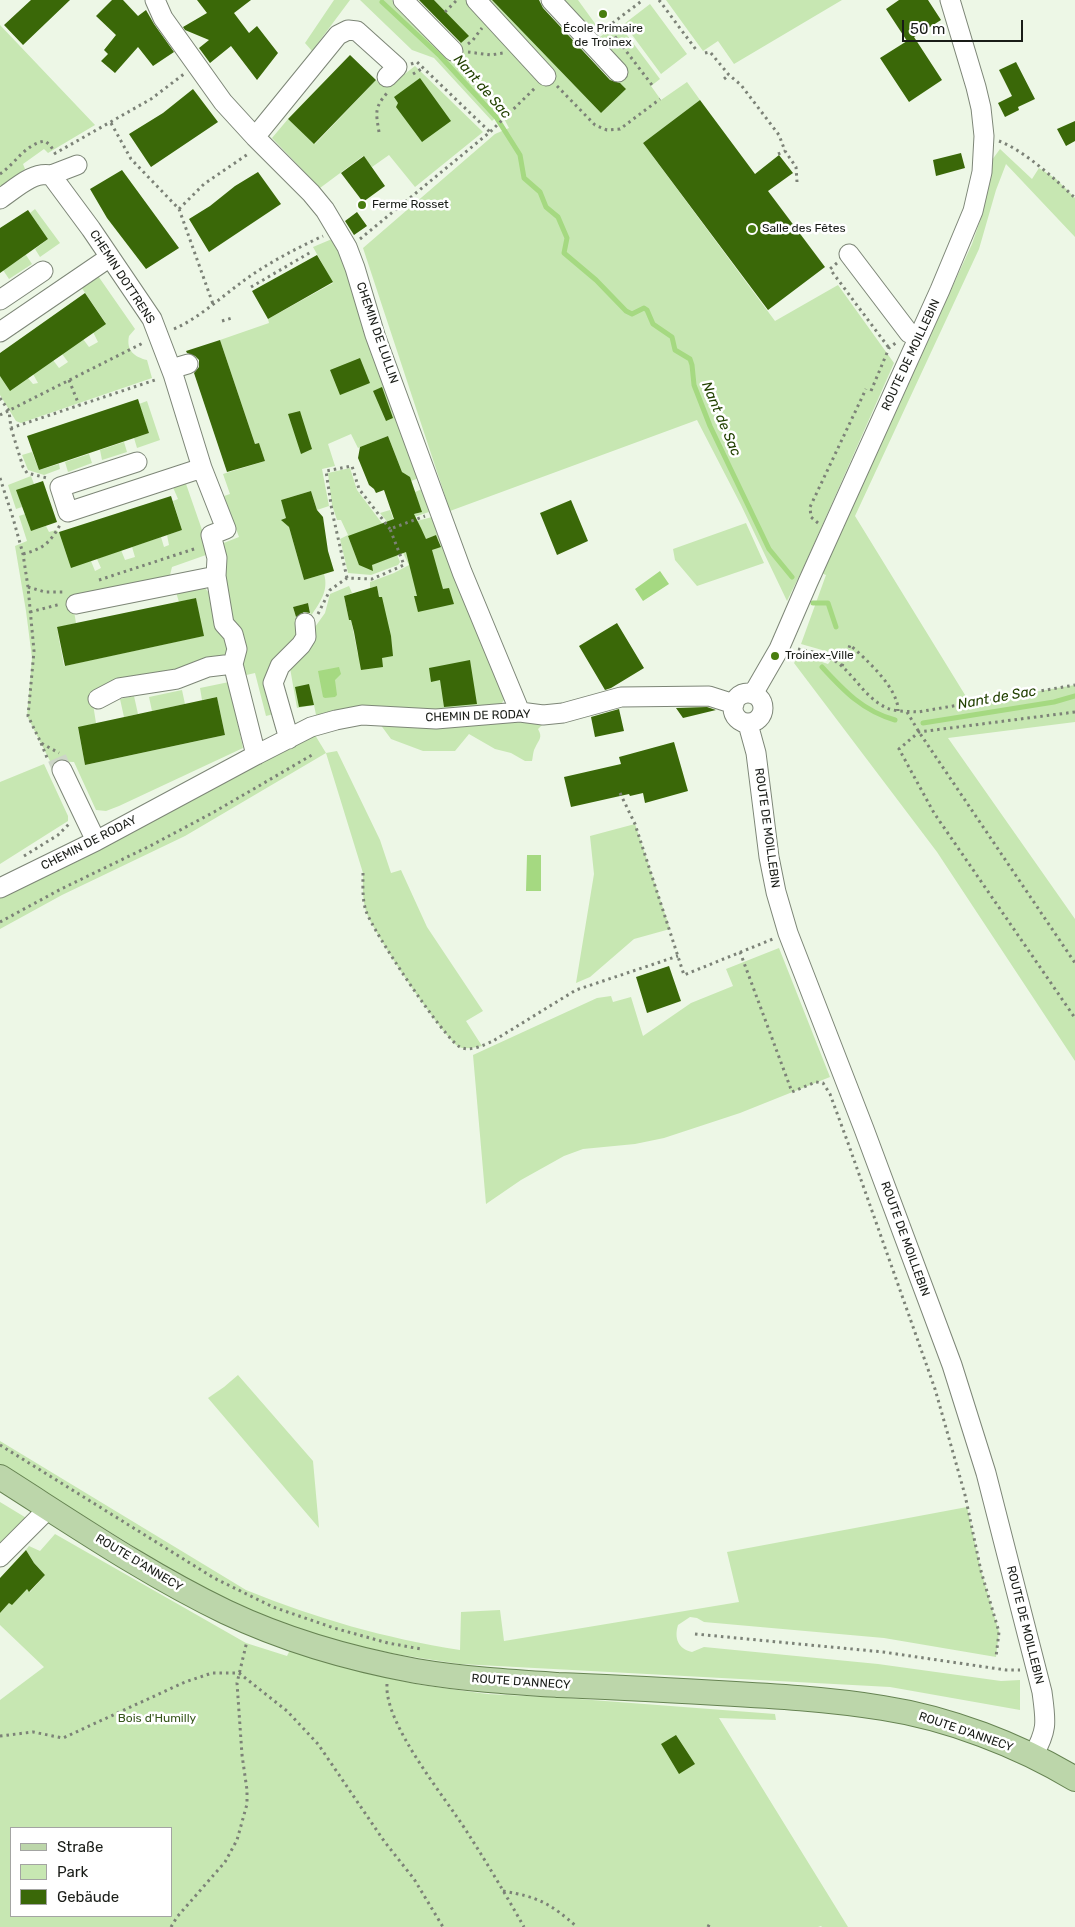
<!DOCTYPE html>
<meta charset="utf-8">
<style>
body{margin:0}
#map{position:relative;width:1075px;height:1927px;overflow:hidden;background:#edf7e6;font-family:Rubik,sans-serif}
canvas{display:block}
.legend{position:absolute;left:10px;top:1827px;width:162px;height:90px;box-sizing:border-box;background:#fff;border:1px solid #a3a4a2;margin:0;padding:6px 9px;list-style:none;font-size:15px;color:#191c17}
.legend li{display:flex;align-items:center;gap:10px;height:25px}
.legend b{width:25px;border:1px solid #a3a4a2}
.scale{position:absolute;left:902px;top:20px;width:121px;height:22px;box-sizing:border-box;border:2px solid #191c17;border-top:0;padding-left:6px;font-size:15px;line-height:18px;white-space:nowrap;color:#191c17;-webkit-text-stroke:4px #fff;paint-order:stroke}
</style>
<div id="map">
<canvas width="1075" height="1927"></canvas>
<ul class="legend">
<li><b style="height:6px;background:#bcd6aa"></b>Straße</li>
<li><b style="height:14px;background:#c7e7b2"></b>Park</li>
<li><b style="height:14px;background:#3a6808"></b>Gebäude</li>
</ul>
<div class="scale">50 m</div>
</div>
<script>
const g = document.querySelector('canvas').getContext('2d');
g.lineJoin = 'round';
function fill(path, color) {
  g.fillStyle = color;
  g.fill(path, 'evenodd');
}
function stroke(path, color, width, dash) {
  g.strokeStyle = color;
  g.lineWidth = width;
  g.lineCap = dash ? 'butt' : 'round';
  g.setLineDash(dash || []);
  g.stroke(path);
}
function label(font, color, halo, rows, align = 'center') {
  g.font = font + ' Rubik,sans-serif';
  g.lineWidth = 5;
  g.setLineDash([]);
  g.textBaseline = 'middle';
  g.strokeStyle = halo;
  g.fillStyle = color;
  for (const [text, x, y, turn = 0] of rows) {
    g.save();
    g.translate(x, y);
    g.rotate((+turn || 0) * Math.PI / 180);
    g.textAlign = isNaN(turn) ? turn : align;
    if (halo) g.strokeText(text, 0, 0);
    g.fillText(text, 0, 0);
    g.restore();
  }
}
fill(new Path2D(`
 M334,0H350L312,51L305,43Z
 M360,0H392L447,56L468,36L434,0H492L601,113L625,89L616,79L596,40L618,23L660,79L651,86L661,100L687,82L700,100L643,143L775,321L838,285L894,363L806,562L787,601L741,505L697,420L450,511L363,248L495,134L509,128L501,113L492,121L434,58L412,50Z
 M562,0H578L599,29L592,35Z
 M666,0H842L734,64L718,41L703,51Z
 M650,4L687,54L661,74L624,24Z
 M0,25L95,125L48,153L44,149L23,164L25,169L0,187Z
 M415,66L483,132L415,187L389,155L372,167L363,156L320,188L272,138L288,119L315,144L376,80L381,85L393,83Z
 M1000,149L1032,179L1039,168L1056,179L1075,198V237L1006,164L996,190L979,249L855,516L970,703L1075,685V722L948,738L1075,919V1061L937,852L794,663L798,657H807L828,664L836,654L801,644L826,575L821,573L972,244L981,218L992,160Z
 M35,209L60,243L40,257L35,249L48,239L30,213Z
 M332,239L339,251L419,478L411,481L402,472L388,436L358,448L351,434L328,444L335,466L322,469L329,506L317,510L311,491L281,500L284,510L289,517L283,519L284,522L289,527L304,580L324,574C329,591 320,602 311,616L308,603L293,607L300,631L298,639L272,668L274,714L266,716L255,673L242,676L240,627L228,616L221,544L239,537L224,496L230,494L223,474L265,461L259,443L255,444L220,340L269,323L268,319L333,283L313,247Z
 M26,255L32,264L9,279L3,270Z
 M96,273L135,329L129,336C126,350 134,357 147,360L152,378L21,423L16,421L0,395V376L28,378L33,384L38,383L33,374L53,360L59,368L68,362L62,354L83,339L89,347L98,342L93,332L105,322L79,284Z
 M147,401L160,440L137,448L134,438L149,433L139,404Z
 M124,442L127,452L102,460L100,450Z
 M32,452L39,470L59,464L60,469L44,475L28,470L22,455Z
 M89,454L92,463L68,472L65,462Z
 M350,468L357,490L387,530L400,562L398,565L371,575L348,573L340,539L348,535L341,520H337L332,505L328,473ZM348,536L392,557L370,565L357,559Z
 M31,476L34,484L20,489L18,493L22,507L16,509L8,485Z
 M185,481L209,550L206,555L172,567L170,575L164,580L74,611L76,623L57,628L64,666L203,636L196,598L179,602L175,589L204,587L214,599L227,638L229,654L224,659L93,704L96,723L78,728L85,765L225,735L217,697L202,700L200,688L229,682L243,748L119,806L106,811L96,810L74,762L50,761L27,716L32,658L26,611L15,546L27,541L19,516L25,514L30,528L34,530L46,526L49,532L56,530L91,561L95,571L101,568L97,559L121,550L125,560L135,557L132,547L161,537L164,547L169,545L167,535L182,530L173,501L178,499L172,485Z
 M422,489L429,512L390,525L380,513L390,510L394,521L421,512L415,492Z
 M432,517L507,696L501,704L441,713L359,708L316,715L314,705L297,708L290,668L312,640L315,627L325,613L330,594L349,586L352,593L344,596L349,620H351L358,655L382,597H379L377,586L370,588V582L394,573L409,565L400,547L415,558L441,546L436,535L426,540L417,521Z
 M746,523L764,563L697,586L675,560L673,549Z
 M182,690L185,704L152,711L149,697Z
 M134,696L138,714L124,717L120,699Z
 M545,722L538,729C543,738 539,739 535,748C533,751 533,757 532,761H525L511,753L495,749L469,734L455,751H423L391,739L380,724Z
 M315,735L326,753L337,751L380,840L391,873L401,870L427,927L483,1011L466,1021L482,1046C475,1047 466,1050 459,1047C443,1037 372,931 366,911C362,898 363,885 363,873L326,753L185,836L62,895L0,929V896Z
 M44,764L68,816V821L0,864V782Z
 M635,824L670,929L634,939L590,977L576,983L594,874L590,836Z
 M779,948L830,1077L740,1113L664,1138L635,1144L583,1149L564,1156L521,1180L486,1204L473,1055L597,998L611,996L613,1002L631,997L643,1036L691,1003L733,986L726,969Z
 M238,1375L313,1461L319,1528L208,1398L224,1387Z
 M0,1441L246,1590C318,1619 384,1638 460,1650L461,1612L500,1610L504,1641L739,1602L727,1552L967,1507L981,1571L999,1632L996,1657L884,1638L704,1622L697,1618L690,1617L678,1625C674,1638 678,1649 692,1652L704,1647L878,1664L1001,1681L1020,1680V1710L890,1687L460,1664C397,1655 333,1644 273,1620C220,1600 171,1570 123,1540C82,1515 41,1490 0,1465Z
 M0,1502L28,1519L0,1547Z
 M55,1534L246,1643L287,1656L291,1648L369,1674L421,1685L487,1694L566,1698L775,1714L776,1720L719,1718L848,1927H822L821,1926L818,1927H0V1700L44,1667L0,1625V1613L24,1586L30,1592L45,1575L34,1563L26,1550L29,1546L40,1551ZM11,1828H171V1916H11Z`), '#c7e7b2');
fill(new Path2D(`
 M660,571L669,584L643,601L635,589Z
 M339,667L341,674L335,680L337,695L335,697L325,698L323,697L318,671Z
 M527,855H541V891H526Z`), '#a5d981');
stroke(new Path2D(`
 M382,2L440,56L496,117L520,155L524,178L540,192L546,207L558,217L567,238L564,253L596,280L626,311L632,314L644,308L647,310L653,324L672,337L675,350L690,359L692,365L694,385L710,426L769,549L792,577
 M813,603H828L836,627
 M822,667C844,691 863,711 895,720
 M923,723L1054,702L1075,696`), '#a5d981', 5);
fill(new Path2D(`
 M31,0H70L23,45L4,25Z
 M112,0H123L138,16L146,10L154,24L174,52L153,66L138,47L115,73L101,61L108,54L104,50L116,35L96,16Z
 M197,0H251L234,13L249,33L257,26L278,53L257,80L231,46L210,63L199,48L209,40L185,30L183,27L207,13Z
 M419,0H434L469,36L461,43Z
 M492,0H539L543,8L610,80L620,83L626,89L601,113Z
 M899,0H928L941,20L914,37L942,80L909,102L880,58L907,41L886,9Z
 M350,55L376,80L314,144L288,119Z
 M1016,62L1035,99L1018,107L1019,110L1005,117L998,103L1012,96L999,70Z
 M420,78L451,121L422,142L396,107L398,103L394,97Z
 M193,89L218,122L151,167L129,134L163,113Z
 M700,100L755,174L779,155L793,173L768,191L825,267L768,310L643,143Z
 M1075,121V141L1066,146L1057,129Z
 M961,153L965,168L936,176L933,160Z
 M364,156L385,186L363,202L341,173Z
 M122,170L179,248L146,269L107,218L90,189Z
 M258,172L281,204L209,252L189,219L210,206L235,186Z
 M28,210L48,239L0,273V228Z
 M357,212L367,226L354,235L345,221Z
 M317,255L333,282L268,319L252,291Z
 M85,293L106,324L10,391L0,376V353Z
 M220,340L255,444L259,443L265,461L227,472L194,373L199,367V360L195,356L187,353L186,351Z
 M360,358L370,383L340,395L330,370Z
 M382,387L393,418L386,421L373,391Z
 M138,399L149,433L39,470L27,436Z
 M300,411L312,449L301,454L288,414Z
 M388,436L402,472L410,477L422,512L414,514L421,528L426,539L436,535L438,540L441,547L432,550L443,589L449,588L454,604L418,612L414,596H417L406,552L372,565L373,571L359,565L348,536L394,519L384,490L376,493L374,489L369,485L358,458L360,447Z
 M43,481L57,522L31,531L16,490Z
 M311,491L317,510L323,517L328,551L334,571L304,580L289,527L281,520L286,518L281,500Z
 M171,496L182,530L71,568L59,532Z
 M571,500L588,541L557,555L540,513Z
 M377,586L379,597H382L391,636L393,656L382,658L383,667L361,670L354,632L351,620H349L344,596Z
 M196,598L204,636L65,666L57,627Z
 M308,603L310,613L304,612L296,617L293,607Z
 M617,623L644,668L611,688L605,690L579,646Z
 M470,660L477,704L444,707L440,680L431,682L429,668Z
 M309,684L314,705L299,707L295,687Z
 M217,697L225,735L85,765L78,727Z
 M707,707L716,710L683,718L676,708Z
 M619,709L624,731L595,737L591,717Z
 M674,742L688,791L645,803L643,793L630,796L629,794L571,807L564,777L621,764L619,757Z
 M669,966L681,1001L647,1013L636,977Z
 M26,1550L34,1563L45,1575L29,1592L27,1589L12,1605L9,1603L0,1613V1578Z
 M676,1735L695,1764L679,1774L661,1744Z`), '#3a6808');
stroke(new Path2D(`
 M57,758L62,770`), '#cdd6c7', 19, [19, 9]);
const minor = new Path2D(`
 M155,0L163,18L223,102L255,137L311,193L325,210L347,247L355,268L375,335L462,572L520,712
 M403,0L453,51
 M476,0L546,76
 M551,0L618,72
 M255,137L338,35L348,30L357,31L397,67L387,77
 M51,175L77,165
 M0,199C15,189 33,171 51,175L91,229L152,319L173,374L202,468L226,529L211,535L217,558L216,576
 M849,254L909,333L918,337
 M0,300L43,271
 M0,332L110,257
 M171,369L188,364
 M137,462L60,487L68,512L202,468
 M76,604L216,576L224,624L233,634L237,649L233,664L208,667L177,679L119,688L98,699
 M233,664L256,755
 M733 708a15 15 0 1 1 30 0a15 15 0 1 1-30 0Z
 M753,694L779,649L808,582L940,290L973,211L982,172L984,136L981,108L976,87L950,0
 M748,724L756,753L769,857L776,892L788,933L864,1129L952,1365L986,1473L1042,1692C1046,1722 1048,1729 1033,1756
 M289,739L273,683L280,666L301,645L306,637L305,623
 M62,770L96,841
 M0,888L96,841L256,755L311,727L336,720L362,715L436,719L520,712L543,715L563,713L621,697L709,696L734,704
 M0,1557L49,1508`);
const major = new Path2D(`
 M0,1477C74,1524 147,1574 226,1612C285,1640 351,1659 416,1671C463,1679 511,1682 558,1685C612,1687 665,1690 718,1693C773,1696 828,1699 883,1708C948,1718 1019,1745 1075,1779`);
stroke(minor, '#7d8677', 21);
stroke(major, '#668352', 26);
stroke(new Path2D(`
 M659,0L697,51
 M445,12L457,0
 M607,26L652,85
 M602,31L643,0
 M468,44L473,40L482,28
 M468,52L491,55L503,53
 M705,53L710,52L729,75L741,85L779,135L785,151L796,167L797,182
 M411,64L417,62L490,132
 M413,74L423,68
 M724,79L729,75
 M557,86L595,125L607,130L620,129L660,99
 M111,123L131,159L179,209L213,304
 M379,132C376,113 374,108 387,93
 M999,141C1025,151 1055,179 1075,198
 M54,154L151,99L184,74
 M778,154L785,151
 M0,174C16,163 25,144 45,141L50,145L55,153
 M179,209L204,184L248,154
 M360,239L490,132L535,88
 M837,263L830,269L889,348
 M251,287L311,252
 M222,321L232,318
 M174,329C199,318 220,298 242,282C266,264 295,249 323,236
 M69,380L79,405
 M871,391L889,348L897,342
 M0,398L9,411L11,428L158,379
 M0,415L143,343
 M11,428L23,467L27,473L47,478
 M0,478L13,518L23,554L28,587L34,651L28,716L41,743L59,753
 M818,523L811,517L810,507L866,389
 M23,554C44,548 49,544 60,525
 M347,578L332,511L326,471L352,466L359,489L390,529
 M99,580L197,548
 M28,587L45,592H64
 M30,612L61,604
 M318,614L330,590L347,578L372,579L404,565L390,529L425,516
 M798,649C807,651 819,652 828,657C852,668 862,697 887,708C896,712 908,711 918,712L1075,685
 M842,666L850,645C866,659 899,689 898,711
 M907,712L919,732L1075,963
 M1075,712L919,732L899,749L934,813L1075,1018
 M41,743L48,760
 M620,793L635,824L684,975L773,939
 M24,856L58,835L69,824
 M363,873C363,885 362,899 366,911C372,930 444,1039 460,1047C470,1052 484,1045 493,1041L576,990L678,956
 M0,922L61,889L150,846L214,812L312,755
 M740,952L792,1092L816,1082L823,1083L830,1094L848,1143L935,1389L965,1495L981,1571L999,1632L996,1657
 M0,1445L214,1578L273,1607L334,1628L388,1643L421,1649
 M695,1634L883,1652L1006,1670H1020
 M387,1684C384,1724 445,1797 467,1832C487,1863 506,1895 524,1927
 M0,1736L33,1732L63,1738L185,1682L212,1673H239L287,1711L318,1744L384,1841L414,1879L443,1927
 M503,1891C538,1897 550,1903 577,1927
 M171,1927L177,1917L225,1862L237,1840L247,1804V1790L242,1755L237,1683L247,1641
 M708,1927L710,1923`), '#7c8277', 3, [2.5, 4]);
stroke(minor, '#fff', 19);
stroke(major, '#bcd6aa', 24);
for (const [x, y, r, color] of [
 [603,14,5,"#487d0f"],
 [362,205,5,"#487d0f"],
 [752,229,5,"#487d0f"],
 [775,656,5,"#487d0f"]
]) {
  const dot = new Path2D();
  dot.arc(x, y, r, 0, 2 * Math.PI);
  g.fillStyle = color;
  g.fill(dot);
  stroke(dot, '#fff', 2);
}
label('12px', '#191c17', '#fff', [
 ["École Primaire",603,29,"center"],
 ["de Troinex",603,43,"center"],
 ["Ferme Rosset",372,205],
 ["Salle des Fêtes",762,229],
 ["Troinex-Ville",785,656]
], 'left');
label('12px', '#191c17', '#fff', [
 ["CHEMIN DOTTRENS",122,277,57],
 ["CHEMIN DE LULLIN",377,333,71],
 ["ROUTE DE MOILLEBIN",911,355,-65],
 ["CHEMIN DE RODAY",478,716,-2],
 ["ROUTE DE MOILLEBIN",767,828,82],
 ["CHEMIN DE RODAY",89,843,-27],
 ["ROUTE DE MOILLEBIN",905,1239,70],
 ["ROUTE D'ANNECY",139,1563,31],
 ["ROUTE DE MOILLEBIN",1025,1625,76],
 ["ROUTE D'ANNECY",521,1682,4],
 ["ROUTE D'ANNECY",966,1732,19]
]);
label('12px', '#37571c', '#fff', [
 ["Bois d'Humilly",157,1719]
]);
label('italic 14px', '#224101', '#fff', [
 ["Nant de Sac",482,87,49],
 ["Nant de Sac",721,419,67],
 ["Nant de Sac",997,698,-10]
]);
</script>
